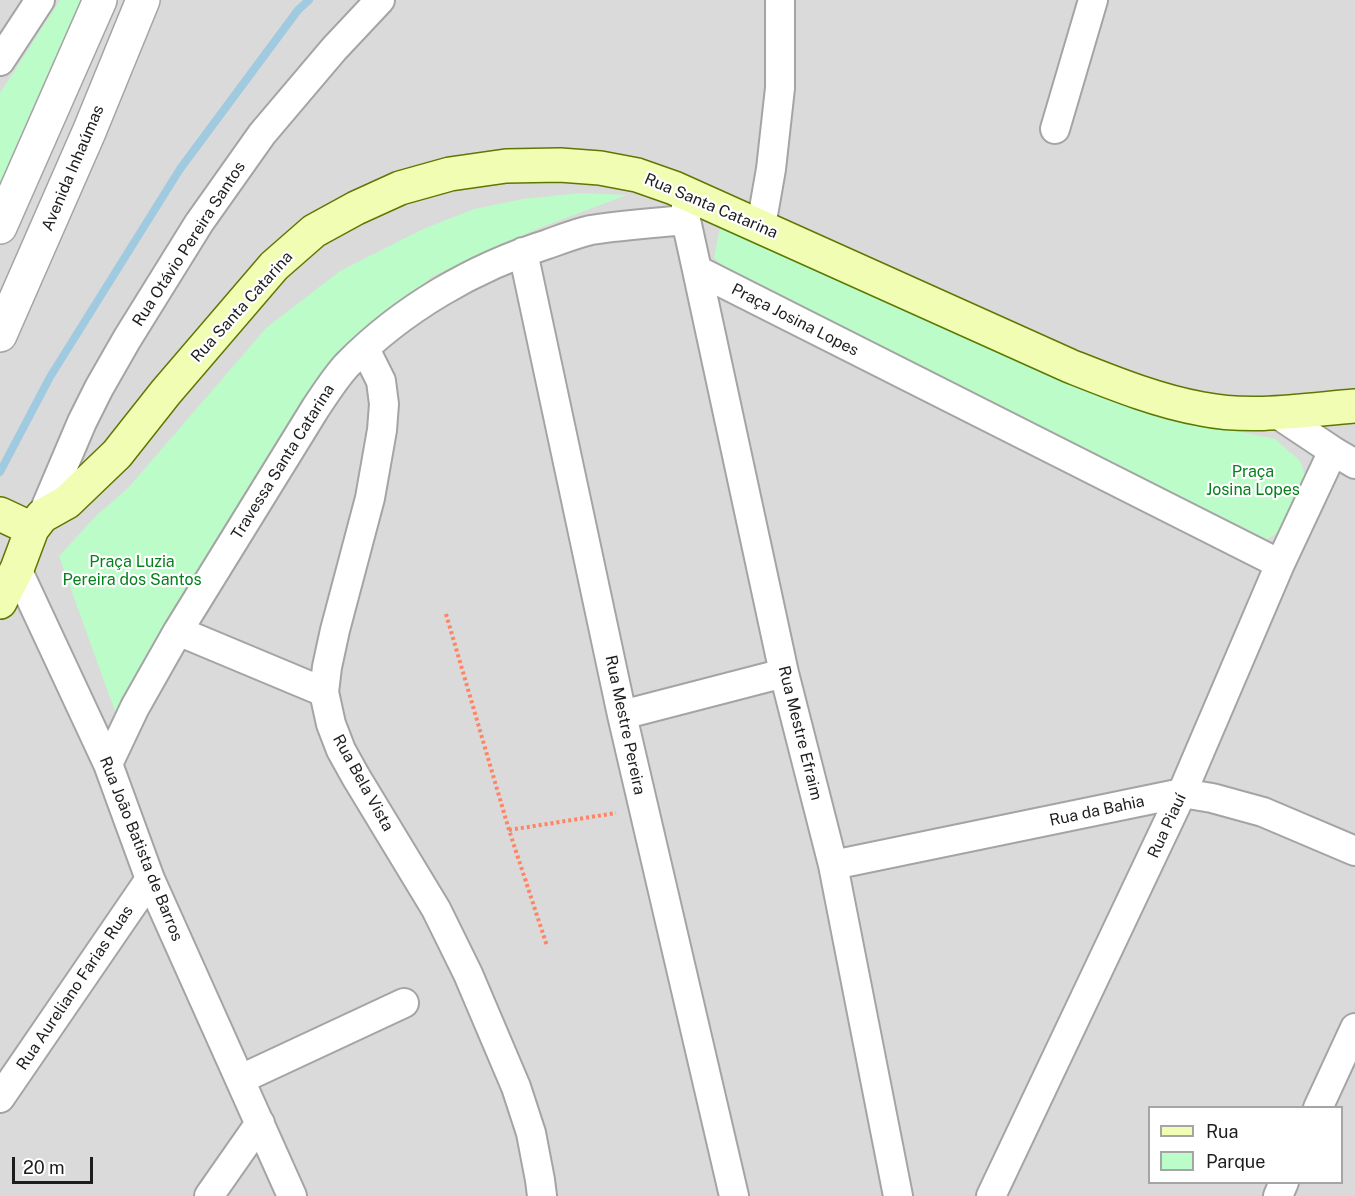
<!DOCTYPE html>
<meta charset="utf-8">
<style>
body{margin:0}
#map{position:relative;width:1355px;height:1196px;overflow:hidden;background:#efece2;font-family:"Public Sans",sans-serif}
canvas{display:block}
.legend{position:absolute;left:1148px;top:1106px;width:195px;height:78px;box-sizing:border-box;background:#fff;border:2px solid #a5a5a5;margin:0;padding:8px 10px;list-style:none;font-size:18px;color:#1d1d1d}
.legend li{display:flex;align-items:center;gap:12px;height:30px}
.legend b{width:30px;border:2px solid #a5a5a5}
.scale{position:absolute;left:12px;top:1157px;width:81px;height:27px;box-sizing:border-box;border:3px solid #1d1d1d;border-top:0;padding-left:8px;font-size:18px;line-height:21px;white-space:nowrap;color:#1d1d1d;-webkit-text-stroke:4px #fff;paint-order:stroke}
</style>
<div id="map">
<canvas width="1355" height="1196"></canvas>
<ul class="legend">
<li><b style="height:8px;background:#f1fdb2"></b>Rua</li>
<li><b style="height:16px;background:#bbfcc8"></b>Parque</li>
</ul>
<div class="scale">20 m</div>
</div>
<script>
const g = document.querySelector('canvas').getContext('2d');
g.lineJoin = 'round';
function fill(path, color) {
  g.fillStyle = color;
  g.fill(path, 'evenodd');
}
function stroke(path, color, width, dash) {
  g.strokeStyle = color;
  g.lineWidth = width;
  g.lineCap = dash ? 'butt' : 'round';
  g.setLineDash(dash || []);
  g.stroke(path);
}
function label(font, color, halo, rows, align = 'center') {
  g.font = font + ' "Public Sans",sans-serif';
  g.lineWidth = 4.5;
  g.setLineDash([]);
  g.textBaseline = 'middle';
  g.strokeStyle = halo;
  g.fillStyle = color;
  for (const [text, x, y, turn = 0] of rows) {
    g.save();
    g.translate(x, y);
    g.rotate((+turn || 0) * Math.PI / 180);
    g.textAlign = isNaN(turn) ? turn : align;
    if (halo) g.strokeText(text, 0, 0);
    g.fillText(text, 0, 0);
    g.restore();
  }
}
fill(new Path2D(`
 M0,0H1355V1196H0ZM1150,1108H1342V1182H1150Z`), '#dbdada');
fill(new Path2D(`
 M60,0H84L0,189V93Z
 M580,193L627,195L539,228L433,276L373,326L117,717L59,556L96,516L128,488L266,328L340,271L423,229L474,209L523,199Z
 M720,227L976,341L1144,411L1275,439L1300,461L1307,481L1283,530L1267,539L742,281L714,258Z`), '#bbfcc8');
stroke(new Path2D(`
 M0,472L50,377L180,169L298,10L309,0`), '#9fcadf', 8);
const minor = new Path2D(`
 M0,61L40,0
 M1055,129L1093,0
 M686,193V220L697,270L784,673L833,865L898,1196
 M761,226L771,169L780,88V0
 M523,252L622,715L734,1196
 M697,270L1280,564
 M365,349L381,381L384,404L382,430L370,498L335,630L327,667L324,692L331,724L341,750L356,777L436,909L468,974L516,1087L531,1133L540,1180L542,1196
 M1276,413L1333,451L1355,464
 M42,516L82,422L99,388L127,339L199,223L262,134L334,49L380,0
 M17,569L108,764L150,879L292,1196
 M178,631L324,692
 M622,715L784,673
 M108,764L135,707L178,631L315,409C325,394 335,378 347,365C402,309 474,267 548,244C562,239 577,233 591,230C623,225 655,223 686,220
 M833,865L1182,793L1212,798L1263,812L1355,851
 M241,1079L404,1003
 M0,1098L150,879
 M1318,1108L1355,1028
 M209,1196L260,1123
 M991,1196L1182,793L1280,564L1333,451
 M1278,1196L1284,1182`);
const tertiary = new Path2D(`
 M0,227L100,0
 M0,335L89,132L143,0`);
const secondary = new Path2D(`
 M0,514L32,529
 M0,602L17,569L32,529L42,516L67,502L117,454L166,392L274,266L314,231L356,208L400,188L450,174L506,166L560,165L600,168L637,175L674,188L1070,366C1113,383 1157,401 1202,409C1251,419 1306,410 1355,406`);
stroke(minor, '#a4a4a4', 32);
stroke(tertiary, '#a4a4a4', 36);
stroke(secondary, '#5d7800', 36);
stroke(new Path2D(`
 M446,614L509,830L547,946
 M509,830L616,813`), '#ff8463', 4, [3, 3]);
stroke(minor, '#fff', 28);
stroke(tertiary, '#fff', 33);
stroke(secondary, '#f1fdb2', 33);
label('16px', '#1d1d1d', '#fff', [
 ["Avenida Inhaúmas",73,168,-67],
 ["Rua Santa Catarina",711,206,23],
 ["Rua Otávio Pereira Santos",189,244,-57],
 ["Rua Santa Catarina",242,307,-48],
 ["Praça Josina Lopes",795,320,27],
 ["Travessa Santa Catarina",283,462,-58],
 ["Rua Mestre Pereira",625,725,78],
 ["Rua Mestre Efraim",800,733,76],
 ["Rua Bela Vista",363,783,61],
 ["Rua da Bahia",1097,811,-12],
 ["Rua Piauí",1167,826,-65],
 ["Rua João Batista de Barros",141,849,68],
 ["Rua Aureliano Farias Ruas",75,988,-56]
]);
label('16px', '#05801d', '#fff', [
 ["Praça",1253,472],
 ["Josina Lopes",1253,490],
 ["Praça Luzia",132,562],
 ["Pereira dos Santos",132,580]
]);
</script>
